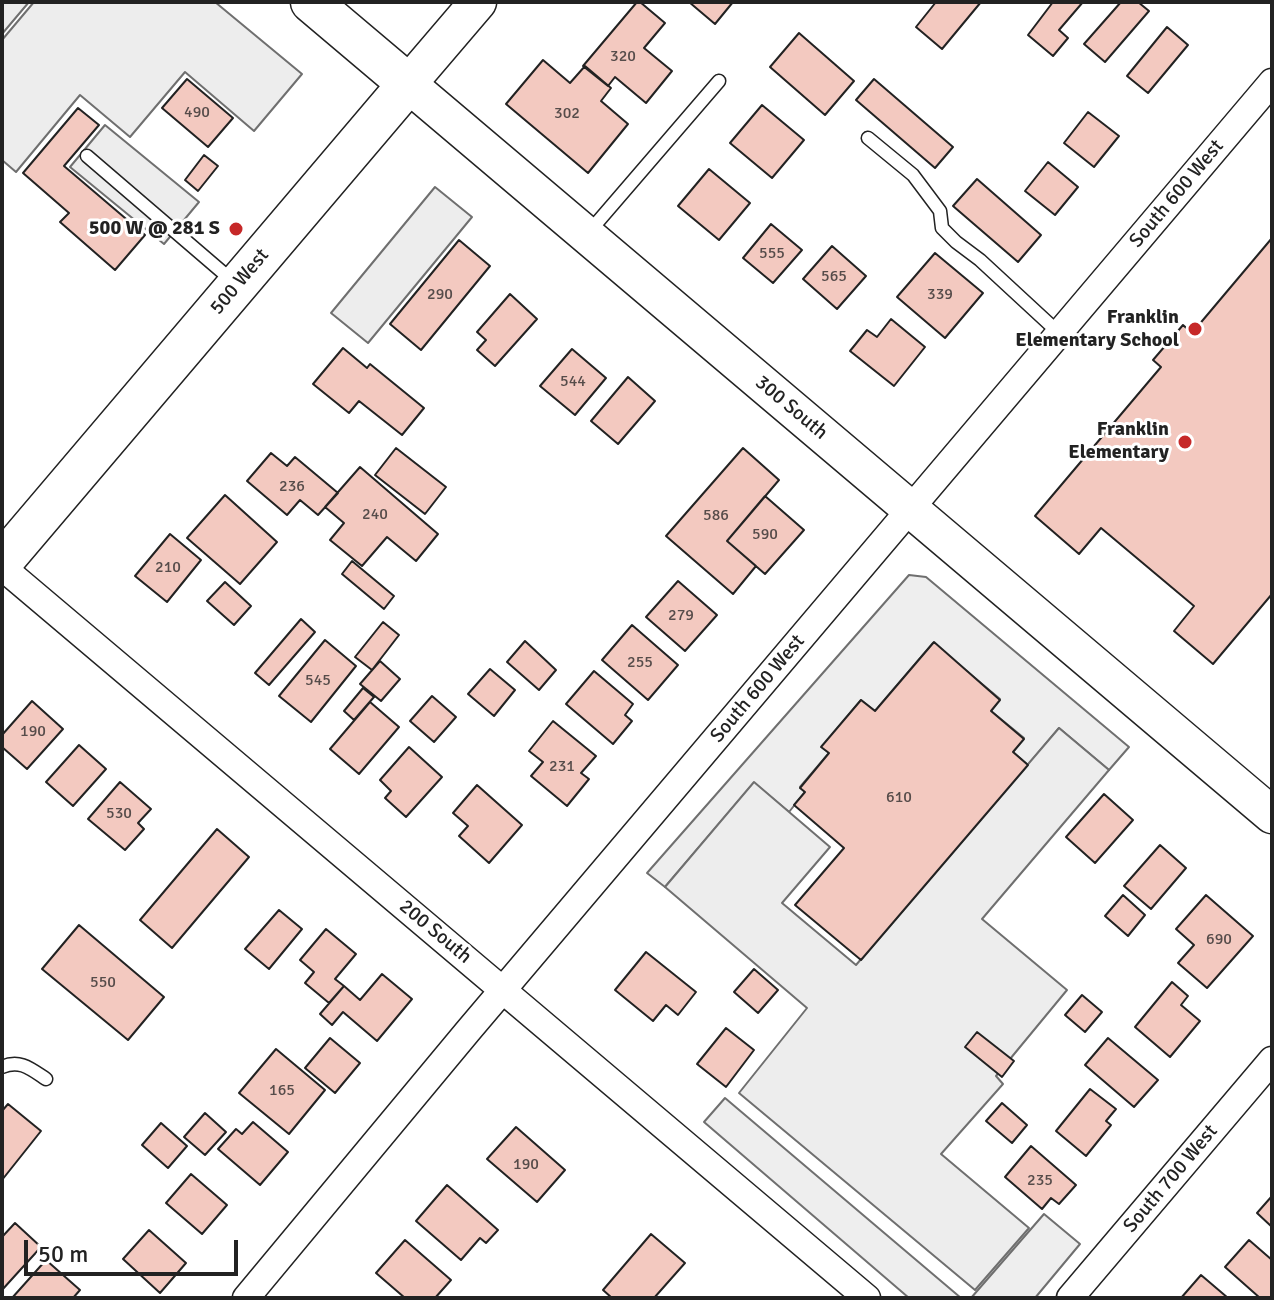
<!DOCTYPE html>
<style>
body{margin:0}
#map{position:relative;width:1274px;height:1300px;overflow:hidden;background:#fff;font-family:Signika,sans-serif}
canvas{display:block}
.frame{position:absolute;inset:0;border:4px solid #222;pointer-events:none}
.scale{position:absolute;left:24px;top:1240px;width:214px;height:36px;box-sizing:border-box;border:4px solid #222;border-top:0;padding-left:10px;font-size:24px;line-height:28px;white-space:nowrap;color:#222;-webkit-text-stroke:6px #fff;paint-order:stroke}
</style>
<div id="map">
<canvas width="1274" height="1300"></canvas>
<div class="frame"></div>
<div class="scale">50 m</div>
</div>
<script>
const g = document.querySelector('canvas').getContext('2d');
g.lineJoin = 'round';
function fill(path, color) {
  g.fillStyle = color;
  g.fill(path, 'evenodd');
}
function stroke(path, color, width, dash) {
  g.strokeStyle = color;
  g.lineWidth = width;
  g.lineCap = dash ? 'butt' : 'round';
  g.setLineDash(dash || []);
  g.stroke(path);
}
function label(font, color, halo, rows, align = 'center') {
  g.font = font + ' Signika,sans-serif';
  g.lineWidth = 6;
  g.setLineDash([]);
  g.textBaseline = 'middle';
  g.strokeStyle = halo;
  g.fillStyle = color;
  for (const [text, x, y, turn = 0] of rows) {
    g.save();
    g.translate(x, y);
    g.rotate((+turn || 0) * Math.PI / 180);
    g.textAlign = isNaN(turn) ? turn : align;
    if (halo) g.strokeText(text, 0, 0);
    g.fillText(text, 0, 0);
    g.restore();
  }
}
const green = new Path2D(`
 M909,575L926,577L1129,747L1109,770L1059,728L1028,765L1013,752L1024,738L991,711L1000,699L933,643L875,711L861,700L822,747L829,753L800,787L805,792L789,812L754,783L665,887L647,873Z
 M725,1098L961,1298H909L704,1122Z
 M1044,1214L1080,1244L1035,1298H971Z`);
fill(green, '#eee');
stroke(green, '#6f6f6f', 2);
const parking = new Path2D(`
 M2,2H29L2,34Z
 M34,2H215L302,74L254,131L185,72L130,137L80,95L16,172L2,160V40Z
 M105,125L199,202L164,244L70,167Z
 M435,187L472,217L368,343L331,313Z
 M1059,728L1109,770L982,919L1067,990L996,1076L1003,1084L941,1154L1029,1228L975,1290L739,1093L807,1008L665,887L754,782L830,847L782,903L856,965Z`);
fill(parking, '#ededed');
stroke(parking, '#6f6f6f', 2);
const building = new Path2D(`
 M637,2H640L665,23L644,48L672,71L646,103L615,77L608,86L583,66Z
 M689,2H733L715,24Z
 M936,2H981L942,49L916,27Z
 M1053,2H1083L1059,30L1068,38L1053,56L1028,35Z
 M1121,2H1138L1149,11L1105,62L1084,44Z
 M1167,27L1188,45L1148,93L1127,76Z
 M799,33L854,81L825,115L770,67Z
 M543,60L570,83L585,66L611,88L601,101L628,124L588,173L506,104Z
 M187,79L233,118L208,147L162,108Z
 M874,79L953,147L935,168L856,100Z
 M762,105L804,140L772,178L730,143Z
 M78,108L99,125L64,166L145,235L115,270L60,222L69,213L23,173Z
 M1088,112L1119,136L1094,167L1064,143Z
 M204,155L218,166L198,191L185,180Z
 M1048,162L1078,187L1055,215L1025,191Z
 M709,169L750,203L719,240L678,206Z
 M977,179L1041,235L1018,262L953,206Z
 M771,224L802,250L773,283L743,258Z
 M1272,238V594L1213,664L1174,631L1194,606L1101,528L1079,554L1035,516L1161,367L1153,360L1183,325L1192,333Z
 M459,240L490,266L421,350L390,324Z
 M832,246L866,276L837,309L803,279Z
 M935,253L983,293L945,338L897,297Z
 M510,294L537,319L495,366L477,350L486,340L477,332Z
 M891,319L925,347L894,386L850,351L867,330L877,337Z
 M343,348L367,368L370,364L424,408L402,435L359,401L349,413L313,384Z
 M572,349L606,378L575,415L540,386Z
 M628,377L655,401L618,444L591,421Z
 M396,448L446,487L425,514L375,475Z
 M743,448L779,480L727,541L756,566L733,594L666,536Z
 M271,453L287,466L295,457L338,493L318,515L300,500L287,515L247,481Z
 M360,467L438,534L416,561L387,537L362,566L330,540L344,523L325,507Z
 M225,495L277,542L240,584L187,538Z
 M765,496L804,530L765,574L727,541Z
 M170,534L201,560L167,602L135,576Z
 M352,561L394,596L384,609L342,574Z
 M678,581L717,615L685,651L646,617Z
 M225,582L251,606L234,625L207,601Z
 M301,619L315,632L269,685L255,673Z
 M383,622L399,635L372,670L355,657Z
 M632,625L678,665L648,700L602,660Z
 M325,640L356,666L311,722L279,696Z
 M525,641L556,670L539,690L507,662Z
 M934,642L1000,700L991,711L1024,739L1013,752L1028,765L861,960L795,905L844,848L794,805L805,792L800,788L829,753L821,747L861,700L875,711Z
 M380,661L400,679L381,701L360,684Z
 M490,669L515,690L494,716L468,694Z
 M594,671L633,704L625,715L632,721L613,744L566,704Z
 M363,688L374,697L354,720L344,711Z
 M432,696L456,717L434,742L410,721Z
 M32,701L63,729L27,769L2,747V735Z
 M370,702L399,727L359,774L330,749Z
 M553,721L596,756L581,773L589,779L567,806L531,776L543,762L529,751Z
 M79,745L106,769L73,806L46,782Z
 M409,747L442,777L406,817L385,798L391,791L380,780Z
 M120,782L151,809L138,823L144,829L125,850L88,819Z
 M477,785L522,825L489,863L459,836L468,826L453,813Z
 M1104,794L1133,820L1095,863L1066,837Z
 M217,829L249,857L172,948L140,920Z
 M1160,845L1186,868L1151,909L1124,886Z
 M1123,895L1145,915L1128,936L1105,916Z
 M1206,895L1253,936L1207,988L1178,963L1194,945L1176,929Z
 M279,910L302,929L269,969L245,949Z
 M79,925L164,997L128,1040L42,969Z
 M326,929L356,954L335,979L344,986L329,1003L305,983L314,972L300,960Z
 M646,952L696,992L678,1015L666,1005L653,1021L615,990Z
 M754,969L778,990L758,1013L734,992Z
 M382,974L412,999L377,1041L343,1012L332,1025L320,1014L344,986L360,1000Z
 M1172,982L1188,996L1181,1005L1200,1021L1170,1057L1135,1027Z
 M1082,995L1102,1012L1085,1032L1065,1015Z
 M726,1028L754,1050L726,1087L697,1064Z
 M977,1032L1014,1061L1002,1077L965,1047Z
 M330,1038L360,1063L335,1093L305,1068Z
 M1108,1038L1158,1080L1134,1107L1085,1065Z
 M276,1049L325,1090L289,1134L239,1093Z
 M1090,1089L1116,1109L1106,1121L1111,1125L1086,1156L1056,1131Z
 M1002,1103L1027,1125L1012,1143L986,1121Z
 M8,1104L41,1131L2,1180V1111Z
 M205,1113L226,1132L205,1155L184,1137Z
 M253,1122L288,1152L260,1185L218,1149L236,1129L242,1134Z
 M161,1123L187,1146L168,1168L142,1145Z
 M516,1127L565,1170L537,1202L487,1159Z
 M1031,1146L1076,1185L1059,1204L1051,1198L1042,1209L1005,1177Z
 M191,1174L227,1205L202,1234L166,1203Z
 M447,1185L498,1230L486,1243L480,1238L461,1260L416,1221Z
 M1272,1196V1227L1257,1213Z
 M15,1223L41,1247L2,1290V1237Z
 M149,1230L186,1263L160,1293L123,1259Z
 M651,1234L685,1263L654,1298H612L603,1290Z
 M405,1240L451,1280L435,1298H405L376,1273Z
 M1249,1240L1272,1260V1298H1260L1225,1267Z
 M46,1260L80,1290L73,1298H12Z
 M1201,1275L1228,1298H1181Z`);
fill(building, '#f3c9c0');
stroke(building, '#222', 2);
const lane = new Path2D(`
 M868,138L913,175L940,211L942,228L956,242L980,260L1059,333
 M87,156L235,283
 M589,232L719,81
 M2,1067C20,1059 31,1069 46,1079`);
const street = new Path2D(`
 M2,567L867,1298
 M246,1298L468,1031L1272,82
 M1070,1298L1272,1060`);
const secondary = new Path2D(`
 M478,2L408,84L1272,815`);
const primary = new Path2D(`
 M2,562L408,84L311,2`);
stroke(lane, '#222', 15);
stroke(street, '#222', 29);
stroke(secondary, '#222', 39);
stroke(primary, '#222', 43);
stroke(lane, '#fff', 12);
stroke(street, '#fff', 26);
stroke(secondary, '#fff', 36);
stroke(primary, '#fff', 40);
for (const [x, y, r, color] of [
 [236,229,8,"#c62828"],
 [1195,329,8,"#c62828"],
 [1185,442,8,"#c62828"]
]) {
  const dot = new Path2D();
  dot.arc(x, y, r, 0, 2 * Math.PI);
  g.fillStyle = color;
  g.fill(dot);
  stroke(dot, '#fff', 3);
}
label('16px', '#564c4a', null, [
 ["320",623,57],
 ["490",197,113],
 ["302",567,114],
 ["555",772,254],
 ["565",834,277],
 ["290",440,295],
 ["339",940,295],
 ["544",573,382],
 ["236",292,487],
 ["240",375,515],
 ["586",716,516],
 ["590",765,535],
 ["210",168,568],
 ["279",681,616],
 ["255",640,663],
 ["545",318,681],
 ["190",33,732],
 ["231",562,767],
 ["610",899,798],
 ["530",119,814],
 ["690",1219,940],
 ["550",103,983],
 ["165",282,1091],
 ["190",526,1165],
 ["235",1040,1181]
]);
label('20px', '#222', '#fff', [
 ["South 600 West",1177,194,-50],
 ["500 West",240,282,-50],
 ["300 South",791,408,40],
 ["South 600 West",758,689,-50],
 ["200 South",435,932,40],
 ["South 700 West",1171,1179,-50]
]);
label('bold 20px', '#222', '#fff', [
 ["500 W @ 281 S",220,229],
 ["Franklin",1179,318],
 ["Elementary School",1179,341],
 ["Franklin",1169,430],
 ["Elementary",1169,453]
], 'right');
</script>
